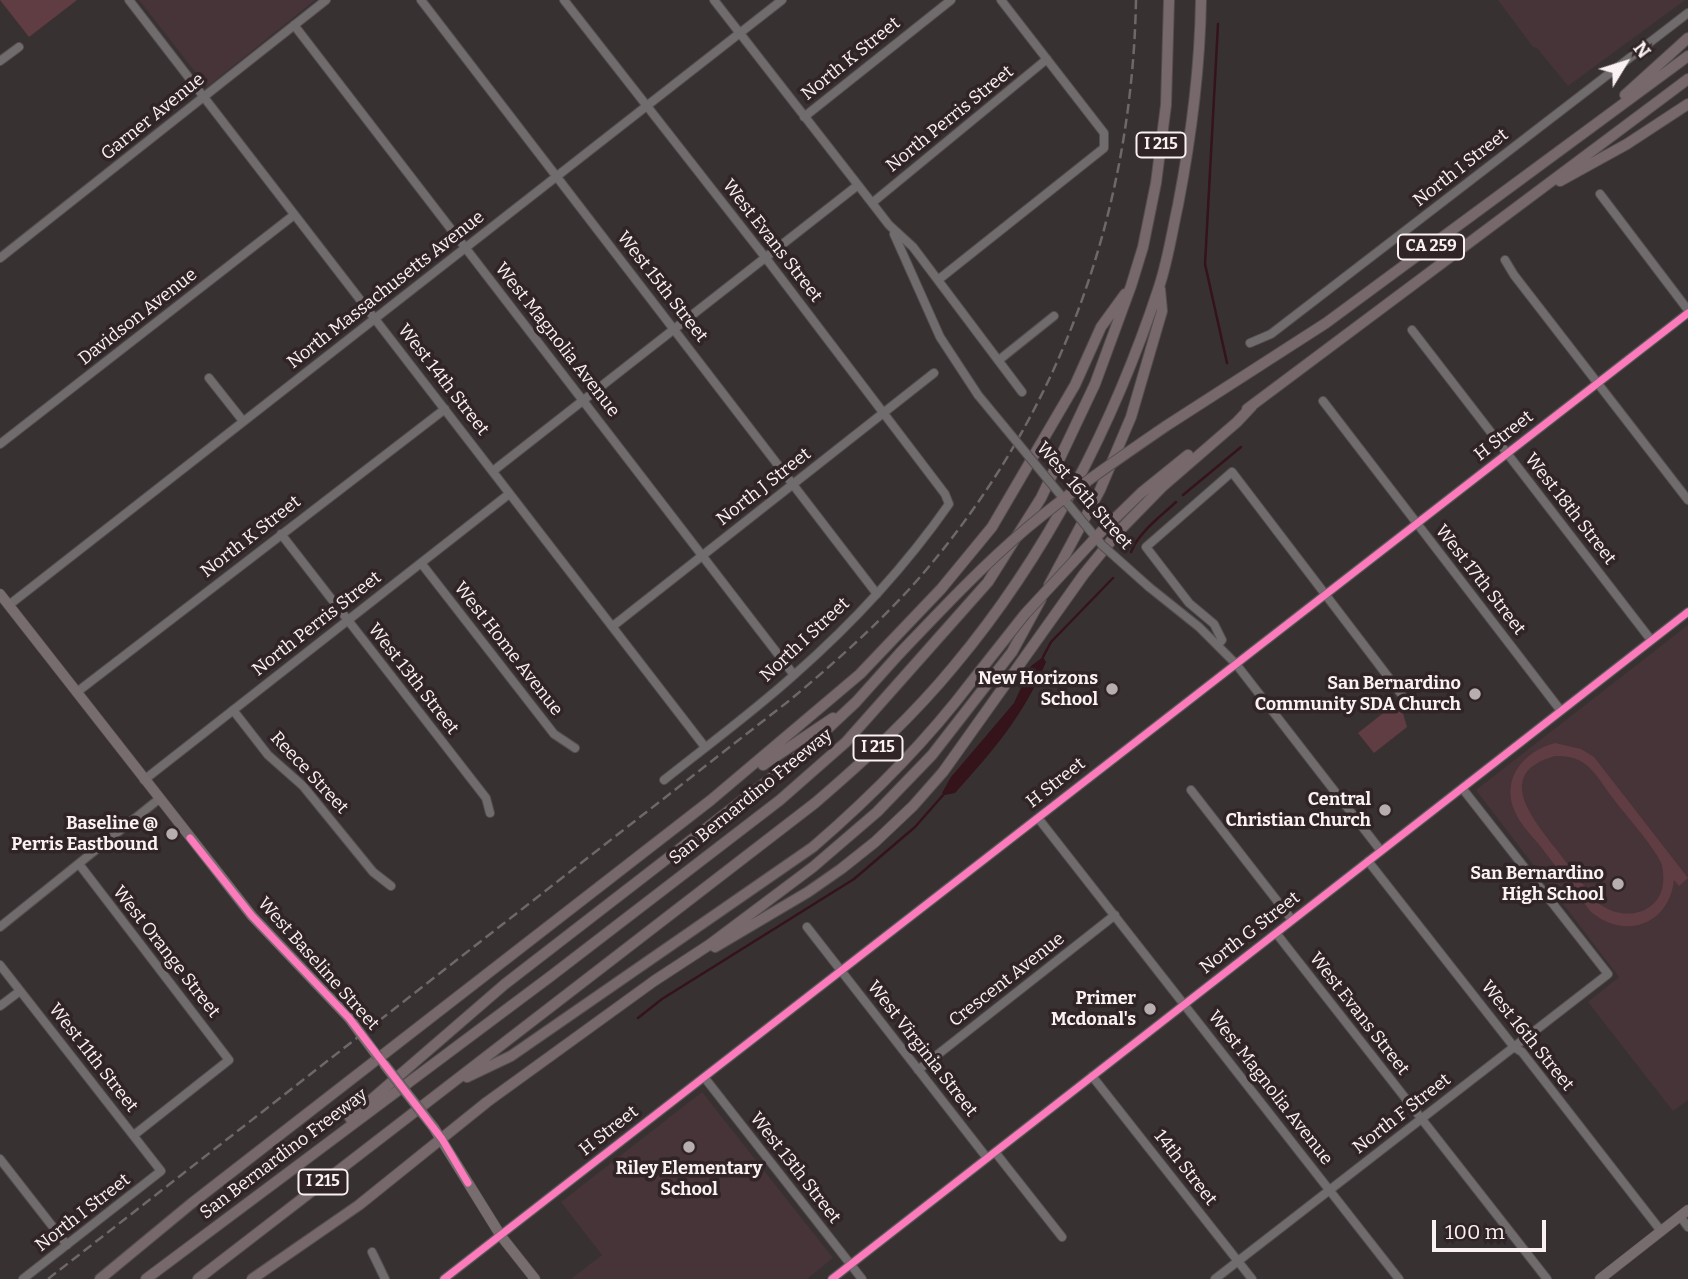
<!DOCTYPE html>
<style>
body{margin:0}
#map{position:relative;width:1688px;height:1279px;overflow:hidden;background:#383132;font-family:Bitter,serif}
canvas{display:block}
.north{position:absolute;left:1590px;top:28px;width:70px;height:70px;-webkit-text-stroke:5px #312426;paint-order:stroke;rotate:52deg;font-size:19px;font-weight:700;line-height:28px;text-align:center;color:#faf1f2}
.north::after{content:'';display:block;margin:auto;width:24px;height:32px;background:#faf1f2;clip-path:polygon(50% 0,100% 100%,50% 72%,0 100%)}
.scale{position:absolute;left:1432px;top:1220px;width:114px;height:32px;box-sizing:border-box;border:4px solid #faf1f2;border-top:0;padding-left:9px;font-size:21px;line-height:24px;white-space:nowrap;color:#faf1f2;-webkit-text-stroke:5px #312426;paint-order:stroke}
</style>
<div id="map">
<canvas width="1688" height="1279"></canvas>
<div class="north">N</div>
<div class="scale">100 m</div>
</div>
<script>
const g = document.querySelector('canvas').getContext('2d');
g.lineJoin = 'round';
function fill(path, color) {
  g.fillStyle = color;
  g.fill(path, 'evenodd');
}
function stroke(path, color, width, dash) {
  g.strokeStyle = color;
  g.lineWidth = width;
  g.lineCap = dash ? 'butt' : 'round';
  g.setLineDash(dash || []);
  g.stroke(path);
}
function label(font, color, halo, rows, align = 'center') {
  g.font = font + ' Bitter,serif';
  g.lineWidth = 7;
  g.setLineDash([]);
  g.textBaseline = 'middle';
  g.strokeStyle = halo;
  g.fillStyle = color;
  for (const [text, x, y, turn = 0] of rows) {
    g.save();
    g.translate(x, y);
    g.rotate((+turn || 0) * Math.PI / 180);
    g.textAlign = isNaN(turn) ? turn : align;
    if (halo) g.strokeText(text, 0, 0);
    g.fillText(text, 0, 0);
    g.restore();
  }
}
fill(new Path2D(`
 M139,0H315L207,87Z
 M1498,0H1685L1568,86L1537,48L1533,47Z
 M1688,625V1100L1673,1111L1588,1002L1619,977L1476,790Z
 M702,1092L833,1258L807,1279H571L602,1255L561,1202Z`), '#473438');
fill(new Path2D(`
 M0,0H77L29,37Z
 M1387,710H1402L1407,727L1374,753L1358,733Z
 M1555,743L1581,749L1594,757L1688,878L1679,886L1674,880C1669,925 1625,940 1591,912C1574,891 1558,869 1541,847C1532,836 1521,825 1515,812C1500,779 1524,751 1555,743ZM1555,756C1566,756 1576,757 1585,764C1596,772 1604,787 1612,797C1627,817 1645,836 1658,857C1661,862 1663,867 1663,872C1668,913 1624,925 1597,902C1583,885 1570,867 1556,849C1533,819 1493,773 1555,756Z`), '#603c43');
fill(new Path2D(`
 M1043,657L1046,662C1024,715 993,751 955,793L945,795L942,793L951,777L1014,703L1031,666Z`), '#34131b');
stroke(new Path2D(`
 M1218,24L1205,264L1227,363
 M1183,495L1241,447
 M1131,552C1139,532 1160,517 1176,502
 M1043,657L1051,642L1113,578
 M638,1018L662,999L854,879L915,827L944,794`), '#34131b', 2.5);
const minor = new Path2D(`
 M129,0L705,747
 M421,0L877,594
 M564,0L765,257L945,494L949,504C905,567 852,624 794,675C753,712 708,745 664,780
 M714,0L872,203L889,225L913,247L1022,392
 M294,25L794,675
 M0,61L19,47
 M804,117L951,0
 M1600,194L1688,310
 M872,203L1047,59
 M894,234L940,337L978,395
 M0,258L326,0
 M1505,260L1514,275L1688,500
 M938,280L1104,148V133L1001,0
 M1412,330L1651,640
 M1250,343L1271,334L1688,13
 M999,360L1054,316
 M209,378L243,421
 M1323,401L1561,711
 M0,444L294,215
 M493,471L858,185
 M281,534L486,798L490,813
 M421,563L554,734L575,748
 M1149,587L1199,627L1236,664L1381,851
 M9,605L782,0
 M613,626L934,373
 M1218,645L1222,640L1214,624L1189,603L1146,547L1232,472L1402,695
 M77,692L445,409
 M233,710L268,755L303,786L373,872L391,886
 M144,780L509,494
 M1191,790L1292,920
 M1038,818L1399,1279
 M1368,861L1514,1047L1522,1052L1661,1231
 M79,864L229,1060L134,1135
 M0,927L159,799
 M807,927L987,1158
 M1276,933L1547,1279
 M0,965L161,1171L23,1279
 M0,1006L20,991
 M918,1070L1115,915
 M1092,1076L1252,1279
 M704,1077L862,1279
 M995,1152L1062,1237
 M0,1159L67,1245
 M1680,1216L1688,1227
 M372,1252L385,1279
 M444,1279L1688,313
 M832,1279L1688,612
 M1215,1279L1608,974L1462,788`);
const major = new Path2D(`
 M0,594L252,916L349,1018
 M434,1128L501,1236L535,1279
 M1600,1279L1688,1210`);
const highway = new Path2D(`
 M1625,95L1688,38
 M1560,181L1627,144L1688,104
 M1247,409L1688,79
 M1166,426L1326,323L1688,56
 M1101,532L1141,493L1188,455
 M1049,585L1100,490L1131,417L1162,311L1160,289
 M763,765L833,718
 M715,947L808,892L841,869L875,842L913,806L943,772L1084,574L1119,531L1162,487L1237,422L1252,406
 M467,1077L511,1056L813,847C871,797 925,743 972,681
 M350,1118L505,984L792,762L856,702L900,653
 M100,1279L192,1203L711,800L860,674L941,589L992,527L1075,385L1101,327L1125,294
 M146,1279L551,976L780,800L846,742L988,582L1041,498L1095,384L1131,286L1143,247L1156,183L1166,105L1169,0
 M198,1279L815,803C865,760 912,717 954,666C1046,556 1114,424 1159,287C1168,260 1172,232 1178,205C1191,138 1200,68 1201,0
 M252,1279L359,1205L487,1102L654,981L709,945L813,867L877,812L932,755L1012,652L1041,599`);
stroke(minor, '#544d4e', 10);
stroke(major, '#544d4e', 11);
stroke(highway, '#544d4e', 12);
stroke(minor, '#706b6c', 8);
stroke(major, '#776c6e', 10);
stroke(highway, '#77686c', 10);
stroke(new Path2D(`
 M48,1279L790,700C833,664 875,627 913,585C1058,422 1132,216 1136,0`), '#6e6869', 2.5, [10, 5]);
const minorBridge = new Path2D(`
 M978,395L1102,545L1149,587`);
const majorBridge = new Path2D(`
 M349,1018L378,1057
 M384,1064L434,1128`);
const highwayBridge = new Path2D(`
 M900,653C941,610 981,567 1027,528C1071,491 1118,459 1166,426
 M972,681L1025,614L1101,532`);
stroke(minorBridge, '#544d4e', 10, []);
stroke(majorBridge, '#544d4e', 11, []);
stroke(highwayBridge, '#544d4e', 12, []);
stroke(minorBridge, '#706b6c', 8);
stroke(majorBridge, '#776c6e', 10);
stroke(highwayBridge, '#77686c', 10);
stroke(new Path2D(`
 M190,838L252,916L349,1018L442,1139L468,1183
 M444,1279L1688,313
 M832,1279L1688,612`), '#fd7abc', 7);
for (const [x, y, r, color] of [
 [1112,689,7,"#b6aeaf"],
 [1475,694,7,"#b6aeaf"],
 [1385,810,7,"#b6aeaf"],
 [172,834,7,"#b6aeaf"],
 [1618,884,7,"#b6aeaf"],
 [1150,1009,7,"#b6aeaf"],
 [689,1147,7,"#b6aeaf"]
]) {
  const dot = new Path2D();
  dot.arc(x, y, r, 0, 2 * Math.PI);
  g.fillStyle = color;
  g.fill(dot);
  stroke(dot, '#312426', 2.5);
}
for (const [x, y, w] of [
 [1161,145,49],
 [1431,247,66],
 [878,748,49],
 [323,1182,49]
]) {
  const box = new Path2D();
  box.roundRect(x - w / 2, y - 12.5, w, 25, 5);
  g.fillStyle = '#312426';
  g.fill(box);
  stroke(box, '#faf1f2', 2);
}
label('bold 16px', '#faf1f2', null, [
 ["I 215",1161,145],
 ["CA 259",1431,247],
 ["I 215",878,748],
 ["I 215",323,1182]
]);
label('18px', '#faf1f2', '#312426', [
 ["North K Street",851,59,-39],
 ["Garner Avenue",153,117,-39],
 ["North Perris Street",950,119,-39],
 ["North I Street",1461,168,-38],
 ["West Evans Street",772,241,52],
 ["West 15th Street",662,287,52],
 ["North Massachusetts Avenue",386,290,-38],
 ["Davidson Avenue",138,317,-38],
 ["West Magnolia Avenue",557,340,52],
 ["West 14th Street",443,380,52],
 ["H Street",1504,436,-38],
 ["North J Street",764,487,-38],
 ["West 16th Street",1084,496,49],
 ["West 18th Street",1570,509,52],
 ["North K Street",251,537,-38],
 ["West 17th Street",1480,580,52],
 ["North Perris Street",317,624,-38],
 ["North I Street",805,640,-43],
 ["West Home Avenue",508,649,52],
 ["West 13th Street",413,679,52],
 ["Reece Street",309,773,47],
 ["H Street",1056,783,-38],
 ["San Bernardino Freeway",751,797,-39],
 ["North G Street",1250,933,-38],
 ["West Orange Street",166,952,52],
 ["West Baseline Street",318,964,48],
 ["Crescent Avenue",1007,980,-38],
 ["West Evans Street",1359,1014,52],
 ["West 16th Street",1527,1036,51],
 ["West Virginia Street",922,1049,52],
 ["West 11th Street",93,1058,52],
 ["West Magnolia Avenue",1270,1088,52],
 ["North F Street",1402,1114,-38],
 ["H Street",609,1131,-38],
 ["San Bernardino Freeway",284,1154,-37],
 ["West 13th Street",795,1168,52],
 ["14th Street",1185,1168,52],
 ["North I Street",83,1213,-38]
]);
label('bold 18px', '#faf1f2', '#312426', [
 ["New Horizons",1098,679],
 ["School",1098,700],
 ["San Bernardino",1461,684],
 ["Community SDA Church",1461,705],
 ["Central",1371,800],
 ["Christian Church",1371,821],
 ["Baseline @",158,824],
 ["Perris Eastbound",158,845],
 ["San Bernardino",1604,874],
 ["High School",1604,895],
 ["Primer",1136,999],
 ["Mcdonal's",1136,1020],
 ["Riley Elementary",689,1169,"center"],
 ["School",689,1190,"center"]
], 'right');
</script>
